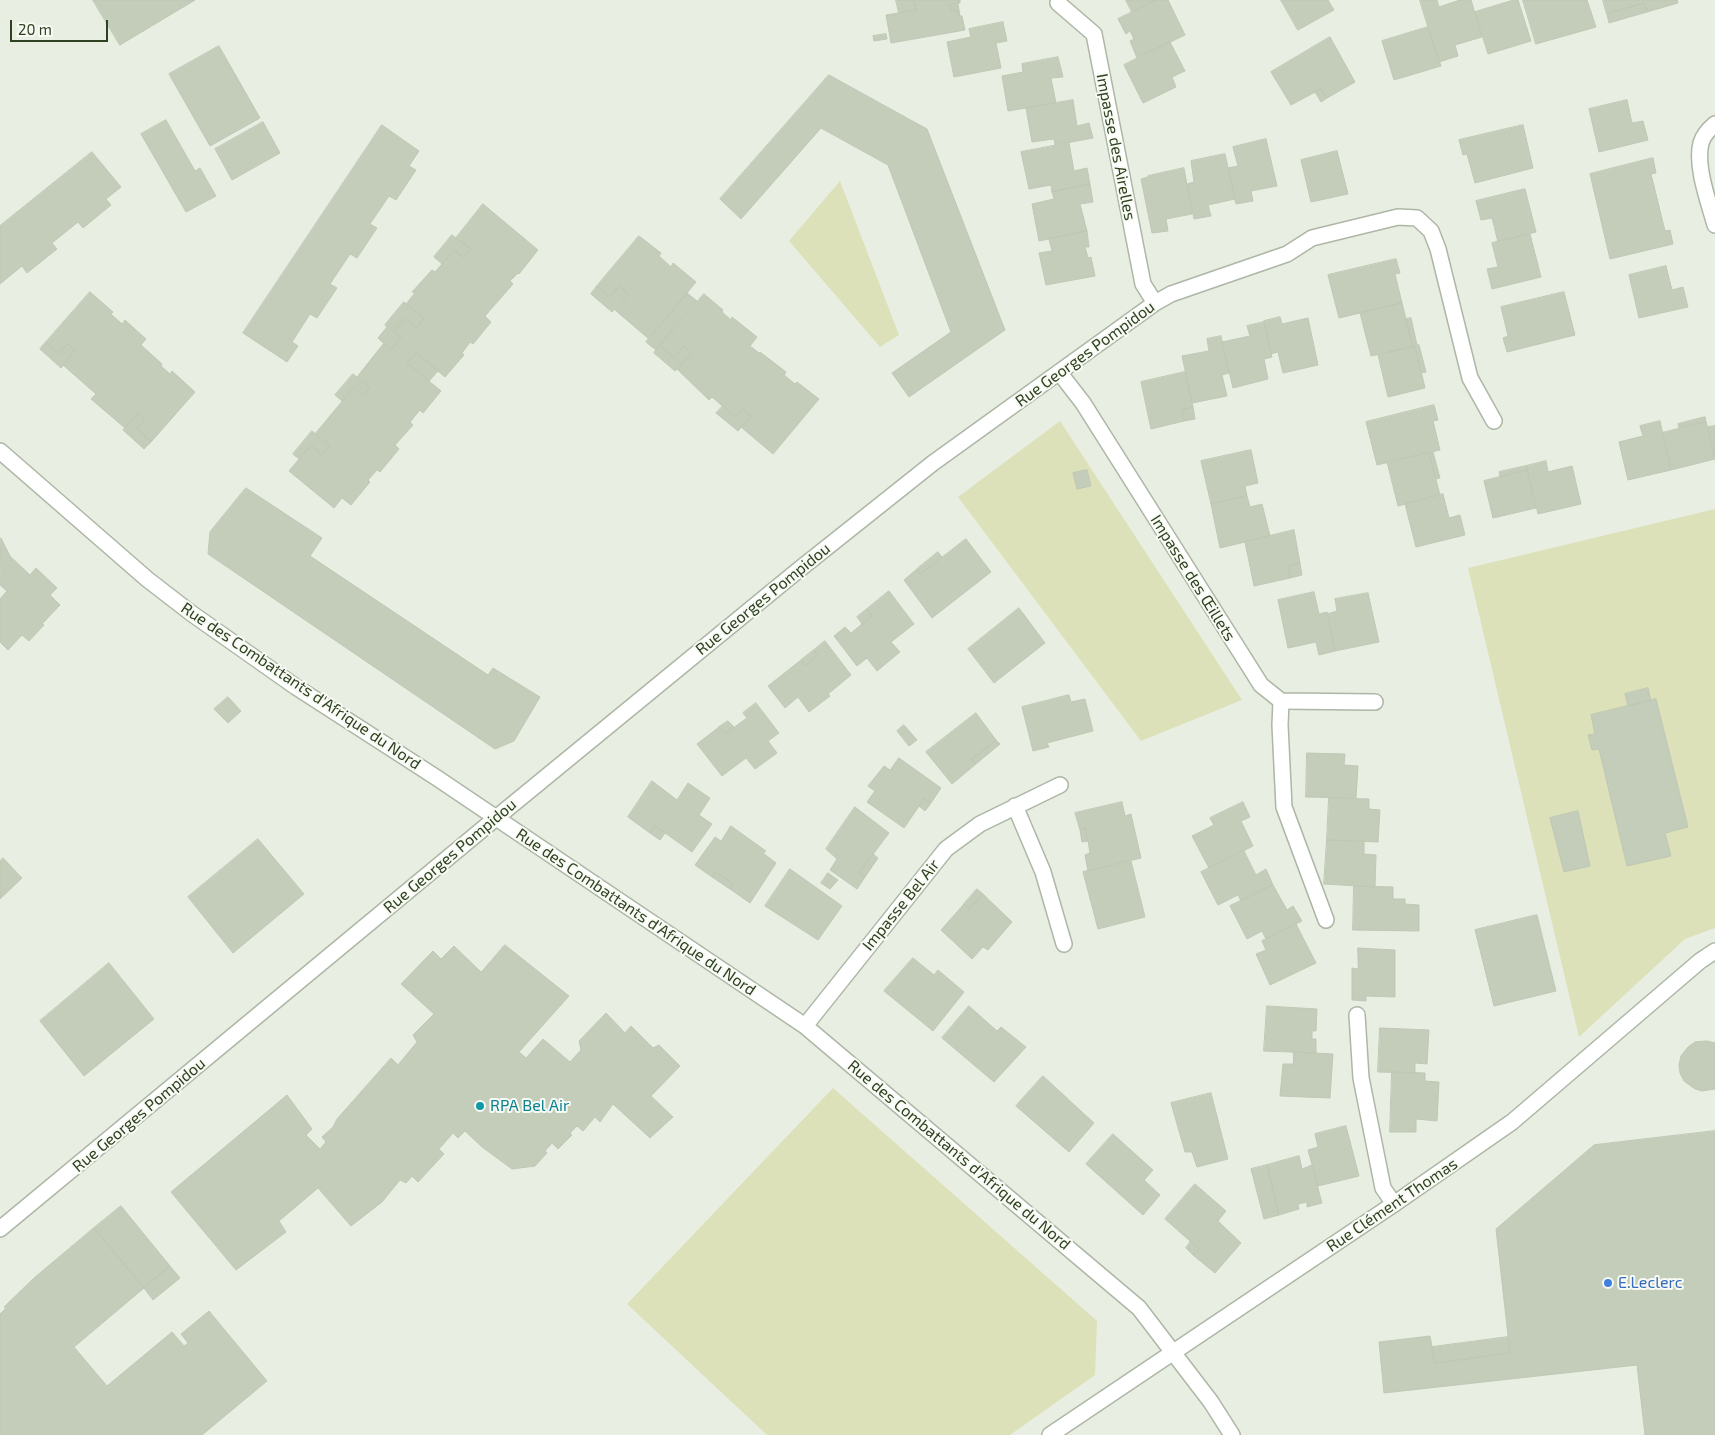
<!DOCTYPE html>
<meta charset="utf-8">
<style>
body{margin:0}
#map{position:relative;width:1715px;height:1435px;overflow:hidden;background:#e9eee3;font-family:"Exo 2",sans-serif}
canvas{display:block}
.scale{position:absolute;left:10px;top:20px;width:98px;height:22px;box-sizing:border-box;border:2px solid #2e4120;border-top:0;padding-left:6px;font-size:15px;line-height:18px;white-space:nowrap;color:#2e4120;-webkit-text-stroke:4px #f8faf4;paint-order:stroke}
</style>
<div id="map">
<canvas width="1715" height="1435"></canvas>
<div class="scale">20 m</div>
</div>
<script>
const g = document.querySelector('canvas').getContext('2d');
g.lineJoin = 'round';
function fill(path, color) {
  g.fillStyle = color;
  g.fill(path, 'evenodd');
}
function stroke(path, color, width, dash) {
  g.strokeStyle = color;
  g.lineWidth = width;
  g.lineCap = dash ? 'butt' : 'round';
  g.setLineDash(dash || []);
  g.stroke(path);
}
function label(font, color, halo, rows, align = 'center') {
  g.font = font + ' "Exo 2",sans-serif';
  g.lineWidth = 4;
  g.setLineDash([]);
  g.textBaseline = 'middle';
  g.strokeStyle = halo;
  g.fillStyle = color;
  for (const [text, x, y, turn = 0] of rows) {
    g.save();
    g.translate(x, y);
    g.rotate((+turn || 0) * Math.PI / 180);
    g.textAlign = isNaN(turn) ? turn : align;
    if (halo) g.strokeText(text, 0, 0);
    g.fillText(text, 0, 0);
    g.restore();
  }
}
fill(new Path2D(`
 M840,181L899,335L880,347L789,241Z
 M1060,421L1242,700L1141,741L958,497Z
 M1715,509V928L1685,939L1579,1037L1468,568Z
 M833,1088L1097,1321L1095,1375L1010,1435H767L627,1304Z`), '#dce1b9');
const building = new Path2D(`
 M93,0H195L120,45Z
 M896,0H914L916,10L899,13Z
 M914,0H960V3L950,5L951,11L956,10L958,16H962L965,30L891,43L886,15L916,10Z
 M1126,0H1156L1132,12Z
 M1156,0H1168L1185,35L1137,58L1130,41L1134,39L1130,31L1126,34L1118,19Z
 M1281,0H1328L1334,10L1298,30Z
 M1420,0H1437L1439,7L1460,0H1471L1482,37L1455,45L1458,56L1439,62Z
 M1514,0H1518L1531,41L1488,54L1475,12Z
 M1523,0H1587L1596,27L1536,44Z
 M1603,0H1677L1678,3L1647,12L1644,3L1607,14Z
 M1644,3L1647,12L1609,23L1607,14Z
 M958,4L960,16H958L956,10L951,11L950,5Z
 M1003,22L1007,41L996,43L1001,68L954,77L947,42L971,37L969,29Z
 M1428,27L1441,66L1394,80L1382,41Z
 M886,34L887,39L874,41L873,36Z
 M1330,37L1355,82L1327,98L1321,89L1291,105L1271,72Z
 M1170,42L1185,71L1172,77L1176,87L1143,103L1124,65Z
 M219,46L260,118L210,146L169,74Z
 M1058,57L1063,77L1051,78L1056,103L1008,111L1002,76L1023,72L1022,64Z
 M829,75L927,129L1005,330L909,397L892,373L951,332L888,165L821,128L741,219L720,199Z
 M1321,89L1327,98L1321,102L1315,92Z
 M1073,100L1077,126L1089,123L1093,138L1055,145L1054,139L1032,142L1026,108Z
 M1627,100L1632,123L1643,121L1648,140L1599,152L1589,109Z
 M166,120L195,171L200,168L216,196L186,212L141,134Z
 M263,122L280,153L232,180L215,149Z
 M382,125L419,151L409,166L416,170L396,200L389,196L370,224L377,228L357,258L350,254L330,284L337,288L317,318L310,314L292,342L298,346L287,362L243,333Z
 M1523,125L1533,168L1475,183L1467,154L1463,155L1459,140Z
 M1266,139L1277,186L1251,191L1253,201L1236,204L1228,168L1238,166L1233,147Z
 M1069,143L1074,171L1087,168L1090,184L1052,192L1051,185L1029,189L1021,152Z
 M1337,151L1348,194L1311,202L1301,160Z
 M92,152L121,187L106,199L111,205L83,228L78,222L52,243L57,249L27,273L22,266L0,284V226Z
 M1225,154L1235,199L1208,205L1211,216L1194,219L1187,184L1194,182L1191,161Z
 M1653,158L1656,173L1651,174L1653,182L1665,231L1670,230L1673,244L1610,259L1590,174Z
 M1184,168L1192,214L1166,219L1168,231L1152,233L1141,179L1148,177V176Z
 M1090,184L1093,202L1080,204L1087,231L1039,241L1032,204L1054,199L1052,192Z
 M1525,189L1536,232L1498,242L1492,218L1481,220L1476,201Z
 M483,204L538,250L519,274L518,273L510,281L513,284L485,316L491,322L473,344L470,342L462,353L464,355L445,377L417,353L407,363L441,391L423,413L420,410L410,422L413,425L395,445L399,449L380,472L377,470L368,480L370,482L351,505L342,498L334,508L289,471L311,445L322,455L330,446L315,434L354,387L363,396L370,388L357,377L384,343L391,350L401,337L393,332L405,318L416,328L424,318L406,304L415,293L412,292L432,270L435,272L454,250L463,257L471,249L456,238Z
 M1087,231L1089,247H1085L1088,258L1091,257L1095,276L1046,285L1039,253L1052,251L1049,239Z
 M1530,234L1541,277L1492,289L1487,269L1498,267L1492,243Z
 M452,235L471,249L463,257L454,250L442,264L434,257Z
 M639,236L661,253L659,256L671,267L673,263L696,282L649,339L615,310L628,294L619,286L609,297L597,286Z
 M1396,259L1400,273L1395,274L1402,303L1339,318L1328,275Z
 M1666,266L1672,290L1683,287L1688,307L1639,318L1629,275Z
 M597,286L609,297L619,286L628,294L612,312L591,294Z
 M90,292L113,312L111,314L122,324L125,320L146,339L141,345L162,364L161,366L170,374L172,371L195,392L151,442L137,429L145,420L138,414L125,428L91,399L96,394L63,365L75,350L68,344L58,353L46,342Z
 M1564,292L1575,335L1507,352L1503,338L1508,336L1501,307Z
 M687,293L697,301L656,350L646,342Z
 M704,294L723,310L722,312L731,320L732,317L757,337L750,346L759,353L760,352L786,372L784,375L795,384L797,382L819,399L773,454L741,427L751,416L742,409L735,417L712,397L709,400L677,369L691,353L684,346L674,358L660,345Z
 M404,302L424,318L416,328L405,318L393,332L401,337L391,350L378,338L387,327L385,325Z
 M1402,303L1413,347L1371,356L1360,313Z
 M1280,317L1282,324L1308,318L1318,365L1283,373L1278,352L1271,354L1264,321Z
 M1411,318L1417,345L1413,347L1406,319Z
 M1264,322L1272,357L1264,359L1268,379L1233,388L1222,342L1250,336L1247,326Z
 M1221,336L1229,373L1222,375L1227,396L1192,403L1182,356L1209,351L1207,339Z
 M46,342L58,353L68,344L75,350L61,368L40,349Z
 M660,345L674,358L684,346L691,353L675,371L654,353Z
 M1419,345L1426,372L1421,373L1415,346Z
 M1415,346L1425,388L1388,397L1378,355Z
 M417,353L438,371L429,381L407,363Z
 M1185,372L1193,407L1182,410L1184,421L1151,429L1141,382Z
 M353,374L370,388L363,396L354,387L342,401L335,395Z
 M1434,405L1438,420L1433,421L1440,450L1377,465L1366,422Z
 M723,406L735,417L742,409L751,416L738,431L716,413Z
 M1193,407L1195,419L1184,421L1182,410Z
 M138,414L145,420L137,429L151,442L144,449L123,430Z
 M1705,417L1706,422L1679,428L1678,424Z
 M1660,421L1671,470L1628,480L1619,442L1643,436L1640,426Z
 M1706,422L1715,459L1671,470L1662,433Z
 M1715,426V457L1708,427Z
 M312,431L330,446L322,455L311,445L299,459L293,454Z
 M1251,450L1258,483L1245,486L1247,496L1211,504L1201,461Z
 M1433,452L1440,478L1436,479L1429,453Z
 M1429,453L1440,495L1398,506L1387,462Z
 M1546,461L1548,472L1572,466L1581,504L1538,514L1526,466Z
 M1526,466L1527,470L1500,477L1499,472Z
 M1087,470L1091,486L1077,489L1073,473Z
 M1527,470L1536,508L1493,518L1484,481Z
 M246,488L322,538L310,556L488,675L493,668L540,697L514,741L495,749L208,554L210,532Z
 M1443,494L1449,518L1460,515L1465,535L1416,547L1405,504Z
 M1247,496L1250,507L1262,504L1270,536L1220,548L1211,504Z
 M1294,530L1300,563L1288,566L1290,578L1254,586L1245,542Z
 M1,538L10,556L30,575L36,568L57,588L50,595L60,605L42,624L44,625L29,641L22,635L8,650L0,642V621L1,619L0,618V599L7,591L0,585Z
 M966,539L991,572L932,618L904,580L917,569L920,574Z
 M938,552L942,557L920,574L917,569Z
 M1300,563L1302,575L1290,578L1288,566Z
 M889,591L914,624L891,642L900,652L877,671L867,658L857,666L834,636L845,627L851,633L872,616L867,609Z
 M1314,592L1319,614L1327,612L1335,651L1319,655L1316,642L1288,648L1278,600Z
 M1368,593L1379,642L1335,651L1327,614L1337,611L1335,599Z
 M1019,608L1045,643L994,683L968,649Z
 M867,609L872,616L862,624L857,617Z
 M825,641L851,675L828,694L830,696L809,712L798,697L785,708L768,686L801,660L805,666L817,655L814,650Z
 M814,650L817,655L805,666L801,660Z
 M1648,688L1651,701L1628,706L1625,694Z
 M1069,695L1071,702L1085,699L1093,731L1047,743L1049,747L1033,751L1022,707Z
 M228,697L241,711L228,723L214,709Z
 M1656,699L1688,827L1665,833L1671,856L1627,866L1599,749L1592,750L1588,735L1595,734L1591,715Z
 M756,703L779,733L768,741L777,753L755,769L746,758L722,776L697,744L719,727L725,734L747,718L743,713Z
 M976,713L996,740L972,759L976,764L952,784L926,752Z
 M728,721L734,727L725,734L719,727Z
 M904,725L917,740L909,746L897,731Z
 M996,740L1000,744L976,764L972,759Z
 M1307,753L1345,754L1344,765L1358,766L1356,798L1306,797Z
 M899,758L941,788L931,803L924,799L904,828L867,802L875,791L868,786L884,766L890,770Z
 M652,781L677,800L688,783L710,798L699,815L712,824L692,852L655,826L650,833L628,817Z
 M1329,798L1369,799V809L1380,810L1378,842L1327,840Z
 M924,799L931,803L925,811L919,806Z
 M1122,802L1125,816L1131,814L1141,858L1088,871L1085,855L1090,853L1088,841L1085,828L1080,830L1075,813Z
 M1243,802L1250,817L1241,821L1253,846L1209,868L1192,836L1214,825L1210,818Z
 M855,807L889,833L859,873L865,877L857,889L830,870L837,859L826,849Z
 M1578,811L1590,866L1564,872L1550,818Z
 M655,826L665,833L660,840L650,833Z
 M731,826L766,851L763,853L776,863L750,903L730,889L733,884L716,872L712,877L695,865L715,837L721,841Z
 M1085,828L1088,841L1082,842L1080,830Z
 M258,839L304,894L233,953L188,897Z
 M1327,840L1364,841V854L1376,855L1375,887L1324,884Z
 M1244,851L1256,875L1266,869L1273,885L1241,901L1238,895L1218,905L1201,872Z
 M873,854L878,858L865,877L859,873Z
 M3,858L22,878L0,899V861Z
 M1131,861L1145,917L1098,929L1083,872Z
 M790,869L842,906L818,940L765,906Z
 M716,872L733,884L730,889L712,877Z
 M828,873L838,880L830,889L821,883Z
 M1273,885L1287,910L1293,906L1302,921L1266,939L1262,931L1247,939L1230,906Z
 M1354,886L1393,887V899H1405V904L1419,905V931L1353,930Z
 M977,889L983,894L969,909L964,904Z
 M983,894L1012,922L988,950L983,947L972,959L941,930L964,904L969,909Z
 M1537,915L1556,991L1494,1006L1475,930Z
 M1296,924L1316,963L1270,985L1256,954L1266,950L1262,941Z
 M505,945L569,996L519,1052L526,1058L543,1039L570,1062L581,1050L579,1041L606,1013L625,1033L631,1026L653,1048L659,1045L680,1066L651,1096L673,1117L650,1138L613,1104L600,1122L595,1117L583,1131L577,1126L570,1133L572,1135L558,1149L552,1143L545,1151L547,1153L535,1166L512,1169L482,1147L465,1131L458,1138L453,1133L439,1149L444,1154L418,1182L412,1176L406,1183L400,1180L382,1202L351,1226L318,1188L279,1221L286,1232L236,1270L171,1192L287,1095L312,1129L306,1135L320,1149L326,1142L322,1137L333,1127L337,1119L391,1058L398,1065L417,1042L413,1035L434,1014L401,984L433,951L441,959L454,946L481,972Z
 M1358,948L1395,950V997L1366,996V1001L1352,1000V968L1358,969Z
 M913,958L934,975L938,970L964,992L933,1031L884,991Z
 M109,963L154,1019L84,1076L40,1021Z
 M969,1006L997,1031L1001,1027L1026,1047L994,1082L942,1038Z
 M1267,1006L1317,1009L1316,1031H1312V1039H1316V1053L1264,1051Z
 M1380,1028L1429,1030L1427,1064L1415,1063V1073L1378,1072Z
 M1707,1041L1715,1043V1089L1702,1091L1695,1089L1684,1081L1680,1073L1679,1065L1681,1056L1688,1047L1695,1042Z
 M1294,1052L1333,1054L1330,1098L1280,1096L1283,1064H1293Z
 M1392,1072L1425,1073V1081L1439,1082L1437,1121L1416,1119V1132H1390Z
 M1043,1076L1094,1123L1069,1152L1016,1106Z
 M1211,1093L1228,1159L1197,1167L1192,1152H1185L1171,1103Z
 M1346,1126L1359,1176L1318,1186L1308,1150L1318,1147L1315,1134Z
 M1715,1131V1435H1645L1637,1365L1384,1393L1379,1342L1430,1336L1435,1363L1510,1353L1496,1229L1594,1145Z
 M1113,1134L1153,1170L1144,1180L1160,1195L1143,1215L1086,1164Z
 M1299,1156L1302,1169L1312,1165L1322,1203L1307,1207V1202L1298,1204L1299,1209L1279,1215L1267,1165Z
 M1267,1165L1279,1215L1264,1219L1251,1169Z
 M1195,1184L1226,1211L1218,1221L1241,1243L1215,1273L1193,1255L1199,1249L1165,1219Z
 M121,1206L170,1266L144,1288L94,1228Z
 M94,1228L144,1288L74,1347L107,1386L172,1332L184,1346L188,1343L181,1334L209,1311L267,1381L202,1435H0V1314L6,1308L4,1307L34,1278Z
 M1191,1241L1199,1249L1193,1255L1186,1248Z
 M170,1266L180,1278L153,1300L144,1288Z
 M1508,1337L1510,1353L1435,1363L1432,1347Z`);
fill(building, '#c4ccba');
stroke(building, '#bfc8b4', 1);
const lane = new Path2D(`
 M1281,701L1280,725L1284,807L1326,920
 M1357,1015L1361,1078L1383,1188L1394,1204`);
const street = new Path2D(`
 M1058,3L1094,34L1143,284L1155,303
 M1715,124C1709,129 1703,136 1701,143C1695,166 1709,203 1715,225
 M1059,372L1083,403L1261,685L1281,701L1375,702
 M0,451L147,579L191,613L296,687L437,778L805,1026L1139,1308L1211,1402L1232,1435
 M1015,806L1043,872L1064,944
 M805,1026L946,849L980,824L1060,785
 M0,1229L496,818L796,572L933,463L1155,303L1171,294L1287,254L1312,238L1398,217L1417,218L1431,231L1438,249L1470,378L1494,421
 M1050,1435L1394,1204L1512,1122L1700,961L1715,951`);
stroke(lane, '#adb7a5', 18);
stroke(street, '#adb7a5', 18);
stroke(lane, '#fff', 15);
stroke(street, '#fff', 15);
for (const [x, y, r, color] of [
 [480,1106,5,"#0f9aa8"],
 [1608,1283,5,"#3f7fe0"]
]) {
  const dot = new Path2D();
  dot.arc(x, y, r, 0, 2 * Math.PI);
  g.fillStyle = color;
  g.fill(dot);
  stroke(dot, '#f8faf4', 2);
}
label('16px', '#2e4120', '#f8faf4', [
 ["Impasse des Airelles",1116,147,79],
 ["Rue Georges Pompidou",1085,354,-36],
 ["Impasse des Œillets",1193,578,58],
 ["Rue Georges Pompidou",763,599,-39],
 ["Rue des Combattants d'Afrique du Nord",301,686,34],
 ["Rue Georges Pompidou",450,856,-40],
 ["Impasse Bel Air",901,905,-51],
 ["Rue des Combattants d'Afrique du Nord",636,912,34],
 ["Rue Georges Pompidou",139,1115,-40],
 ["Rue des Combattants d'Afrique du Nord",959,1155,40],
 ["Rue Clément Thomas",1392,1205,-34]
]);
label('16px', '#0d838f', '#f8faf4', [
 ["RPA Bel Air",490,1106]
], 'left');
label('16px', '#366cbe', '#f8faf4', [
 ["E.Leclerc",1618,1283]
], 'left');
</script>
